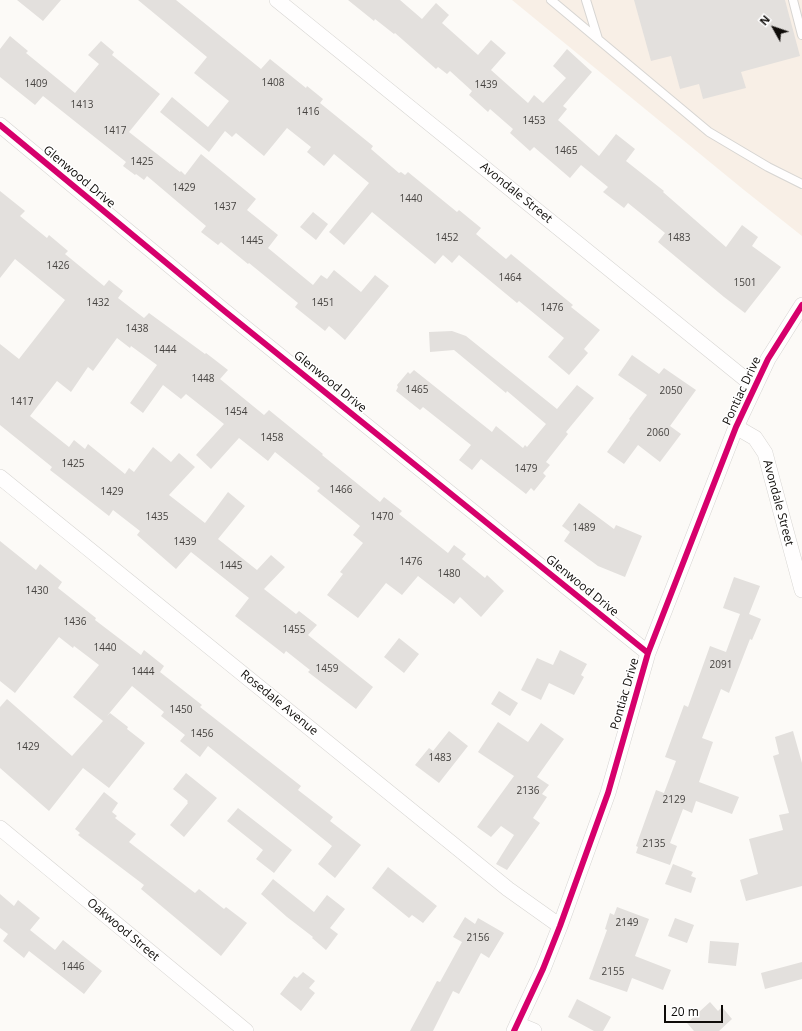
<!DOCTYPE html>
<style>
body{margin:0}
#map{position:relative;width:802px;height:1031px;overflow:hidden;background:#fcfaf7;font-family:"Open Sans",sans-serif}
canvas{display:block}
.north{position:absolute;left:754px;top:8px;width:40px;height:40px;-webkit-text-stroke:3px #fff;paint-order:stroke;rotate:310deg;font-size:11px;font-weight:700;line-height:16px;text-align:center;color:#0f0c09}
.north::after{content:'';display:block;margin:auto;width:14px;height:18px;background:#0f0c09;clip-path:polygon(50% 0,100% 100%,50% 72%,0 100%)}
.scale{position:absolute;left:664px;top:1005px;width:59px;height:18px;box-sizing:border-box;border:2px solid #0f0c09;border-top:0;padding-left:5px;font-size:12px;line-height:14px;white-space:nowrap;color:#0f0c09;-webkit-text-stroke:3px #fff;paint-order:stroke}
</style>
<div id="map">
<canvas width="802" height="1031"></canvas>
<div class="north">N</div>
<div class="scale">20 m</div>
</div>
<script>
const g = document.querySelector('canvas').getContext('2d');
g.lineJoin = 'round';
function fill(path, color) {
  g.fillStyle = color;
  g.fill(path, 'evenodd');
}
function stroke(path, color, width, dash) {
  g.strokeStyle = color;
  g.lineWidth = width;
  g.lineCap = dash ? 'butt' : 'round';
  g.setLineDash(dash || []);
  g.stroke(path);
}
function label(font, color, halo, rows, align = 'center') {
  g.font = font + ' "Open Sans",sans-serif';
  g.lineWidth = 3;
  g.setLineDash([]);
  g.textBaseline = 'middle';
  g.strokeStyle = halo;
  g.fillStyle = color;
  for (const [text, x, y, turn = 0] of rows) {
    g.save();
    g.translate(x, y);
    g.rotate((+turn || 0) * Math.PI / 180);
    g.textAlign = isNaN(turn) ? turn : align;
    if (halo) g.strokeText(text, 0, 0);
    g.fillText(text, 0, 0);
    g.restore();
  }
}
fill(new Path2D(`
 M512,0H802V236L744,190Z`), '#f8efe6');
fill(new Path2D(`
 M17,0H61L43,21Z
 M138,0H176L261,69L270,59L306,88L307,86L323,99L320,103L373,146L371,149L399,173L401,172L405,175L408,172L457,212L459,210L481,228L476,234L506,259L511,254L573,305L571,307L600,330L584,349L588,353L569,375L548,357L564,338L519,301L517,303L459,255L452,263L443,255L435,264L372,212L344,245L329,232L369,183L334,154L324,166L307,152L311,147L287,128L264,156L236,133L232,137L225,131L209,152L160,112L172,97L208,127L229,101L194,73L207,57Z
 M348,0H400L422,19L436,3L449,15L442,23L478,55L491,40L506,53L491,70L528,103L534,95L543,103L566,78L553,66L567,49L592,72L563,106L567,109L558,120L599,156L616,134L635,149L626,161L664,191L663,192L726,247L742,225L758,237L752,246L781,267L745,313L724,297L658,242L665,233L628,203L624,208L603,192L608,187L581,165L570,178L534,147L530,151L510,133L513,129L490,109L488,112L469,95L472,91L450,71L447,74L438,67L436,69L395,33L394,34L375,19L374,21Z
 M634,0H785L800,56L741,72L746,88L703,99L699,84L680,89L671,56L651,61Z
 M10,36L28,51L26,53L75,93L99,64L88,55L101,41L114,52L112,55L160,94L129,132L180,172L181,171L185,175L201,154L256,199L247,210L278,235L268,248L313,285L321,275L327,279L334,270L361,292L375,275L389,286L345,340L329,326L325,331L295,307L298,303L249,263L248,264L221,242L218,245L201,232L206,226L147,176L144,180L136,174L135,175L123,166L126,162L43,96L35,105L0,77V49Z
 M0,191L25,211L20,216L47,238L49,235L68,251L65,254L104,286L109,280L123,291L118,298L144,318L149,313L205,354L206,353L228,370L220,379L264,415L269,410L323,454L322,455L380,502L384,497L402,511L399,514L448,553L454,545L466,554L462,559L485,578L487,575L504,591L481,617L460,597L454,604L418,576L402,595L386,583L358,618L327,595L343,574L340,572L363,543L353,535L360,526L317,491L320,488L275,452L268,461L239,438L211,469L196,455L224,424L186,394L181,399L163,385L143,413L130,403L157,365L131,346L130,348L117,338L93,371L88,367L71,392L57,381L30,416L69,447L74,440L85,449L88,444L125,474L129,468L134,472L153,447L171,462L179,453L195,467L169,495L205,523L228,492L245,506L218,539L257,570L271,555L285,567L264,589L296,614L299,611L317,625L308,635L373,687L356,709L308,672L310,670L286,651L284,654L235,616L249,598L191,552L176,569L137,535L140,531L113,510L109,516L72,487L50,470L52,467L0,425V344L19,359L65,300L15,259L0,278Z
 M313,212L328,224L316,240L300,227Z
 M452,331L466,336L557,409L577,385L594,398L566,432L568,434L546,462L550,465L543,473L546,476L534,491L531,488L526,494L481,459L472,470L459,460L471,445L423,407L420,410L396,391L398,387L397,385L408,372L410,374L414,370L492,432L496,426L523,448L525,445L527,447L546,424L507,391L506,393L454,350L430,352L429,332Z
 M632,355L659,374L664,368L696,390L670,426L681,434L660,462L638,445L624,464L607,452L630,420L629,419L647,395L618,375Z
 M579,503L614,529L616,525L642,536L625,577L598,566L564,541L570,532L562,526Z
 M0,541L36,570L40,564L62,582L58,588L96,618L95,620L141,655L144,650L164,666L160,672L202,705L200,707L301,786L298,790L333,817L330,821L361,845L335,878L318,864L332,846L208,746L200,757L180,741L185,735L161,716L164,712L132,686L107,716L110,713L128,727L127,729L145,743L109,788L83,768L49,811L0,768V707L7,699L72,756L103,721L73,697L99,665L74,646L73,648L59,637L15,693L0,681Z
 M734,577L760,586L749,614L761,619L752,640L750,639L729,693L721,689L702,738L713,742L699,782L739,797L732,814L696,801L692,813L683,809L670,843L677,846L670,865L636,853L638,847L636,846L656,790L664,793L676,761L665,757L684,705L688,707L710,646L726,652L740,614L723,608Z
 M399,638L419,654L404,673L384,657Z
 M560,650L587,664L581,675L584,677L574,695L549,683L541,700L521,690L537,658L553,665Z
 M499,691L518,703L510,716L491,704Z
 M498,722L528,742L541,723L564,739L537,777L549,785L542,794L547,797L533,818L540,823L507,870L496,864L514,835L501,826L491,837L477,827L514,776L478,752Z
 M449,731L468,746L439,783L415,765L429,748L433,751Z
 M793,731L802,763V886L746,901L740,880L758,874L749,839L783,830L779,815L789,813L773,756L779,754L775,737Z
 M186,773L217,798L184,837L170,825L188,803L187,802L188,801L173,789Z
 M104,792L118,803L112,812L117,816L115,818L136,834L129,842L195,893L199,889L224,909L226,907L247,923L221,956L141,889L144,885L78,835L80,833L75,829Z
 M238,808L292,850L274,873L256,859L263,850L227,821Z
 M673,864L693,872L691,876L696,878L691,893L665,884Z
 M388,867L437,906L423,923L412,915L409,918L372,888Z
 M273,879L314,912L327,895L345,909L330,928L338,934L326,950L312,938L313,937L287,917L261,894Z
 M0,894L14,906L18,900L40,918L30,930L55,950L63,940L102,971L84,994L29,951L24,958L3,941L8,934L0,928Z
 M617,907L649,919L635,956L671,970L663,990L632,978L627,992L589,979L607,930L605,929L610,913L614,915Z
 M465,917L475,924L478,918L504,933L489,958L481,953L459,994L453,991L433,1031H410L437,981L440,982L462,942L453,937Z
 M675,918L694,925L687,943L668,936Z
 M710,941L739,943L736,966L708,963Z
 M802,962V979L765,989L761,973Z
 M303,972L315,981L309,988L315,993L301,1011L280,994L294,976L297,978Z
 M577,999L611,1017L603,1031H594L568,1017Z
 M710,1002L718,1011L722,1007L732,1019L719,1031H694L687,1023Z`), '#e3e0dd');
const lane = new Path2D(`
 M551,0L709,132L768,167L802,184
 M586,0L598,39
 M793,0L802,35`);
const street = new Path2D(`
 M277,0L755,387
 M0,125L222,309L648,653
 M736,427L755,438L765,453L802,590
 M0,477L508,889L560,926
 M0,828L246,1031
 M517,1024L534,1031
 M514,1031L543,969L560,926L608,793L648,653L736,427L768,359L802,305`);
stroke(lane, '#d7d5d2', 10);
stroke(street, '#d7d5d2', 16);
stroke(lane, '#fffefe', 8);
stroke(street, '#fffefe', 15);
stroke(new Path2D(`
 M0,125L222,309L648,653
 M514,1031L543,969L560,926L608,793L648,653L736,427L768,359L802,305`), '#d6006c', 6);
label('10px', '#464340', null, [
 ["1408",273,83],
 ["1409",36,84],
 ["1439",486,85],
 ["1413",82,105],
 ["1416",308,112],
 ["1453",534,121],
 ["1417",115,131],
 ["1465",566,151],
 ["1425",142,162],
 ["1429",184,188],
 ["1440",411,199],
 ["1437",225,207],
 ["1452",447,238],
 ["1483",679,238],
 ["1445",252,241],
 ["1426",58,266],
 ["1464",510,278],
 ["1501",745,283],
 ["1432",98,303],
 ["1451",323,303],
 ["1476",552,308],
 ["1438",137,329],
 ["1444",165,350],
 ["1448",203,379],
 ["1465",417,390],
 ["2050",671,391],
 ["1417",22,402],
 ["1454",236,412],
 ["2060",658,433],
 ["1458",272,438],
 ["1425",73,464],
 ["1479",526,469],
 ["1466",341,490],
 ["1429",112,492],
 ["1435",157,517],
 ["1470",382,517],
 ["1489",584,528],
 ["1439",185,542],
 ["1476",411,562],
 ["1445",231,566],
 ["1480",449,574],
 ["1430",37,591],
 ["1436",75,622],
 ["1455",294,630],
 ["1440",105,648],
 ["2091",721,665],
 ["1459",327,669],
 ["1444",143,672],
 ["1450",181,710],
 ["1456",202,734],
 ["1429",28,747],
 ["1483",440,758],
 ["2136",528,791],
 ["2129",674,800],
 ["2135",654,844],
 ["2149",627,923],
 ["2156",478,938],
 ["1446",73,967],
 ["2155",613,972]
]);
label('12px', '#0f0c09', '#fff', [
 ["Glenwood Drive",79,177,40],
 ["Avondale Street",516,193,39],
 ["Glenwood Drive",330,382,39],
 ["Pontiac Drive",742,391,-65],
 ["Avondale Street",778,503,75],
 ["Glenwood Drive",582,586,39],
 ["Pontiac Drive",625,694,-74],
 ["Rosedale Avenue",279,703,39],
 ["Oakwood Street",123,930,40]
]);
</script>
